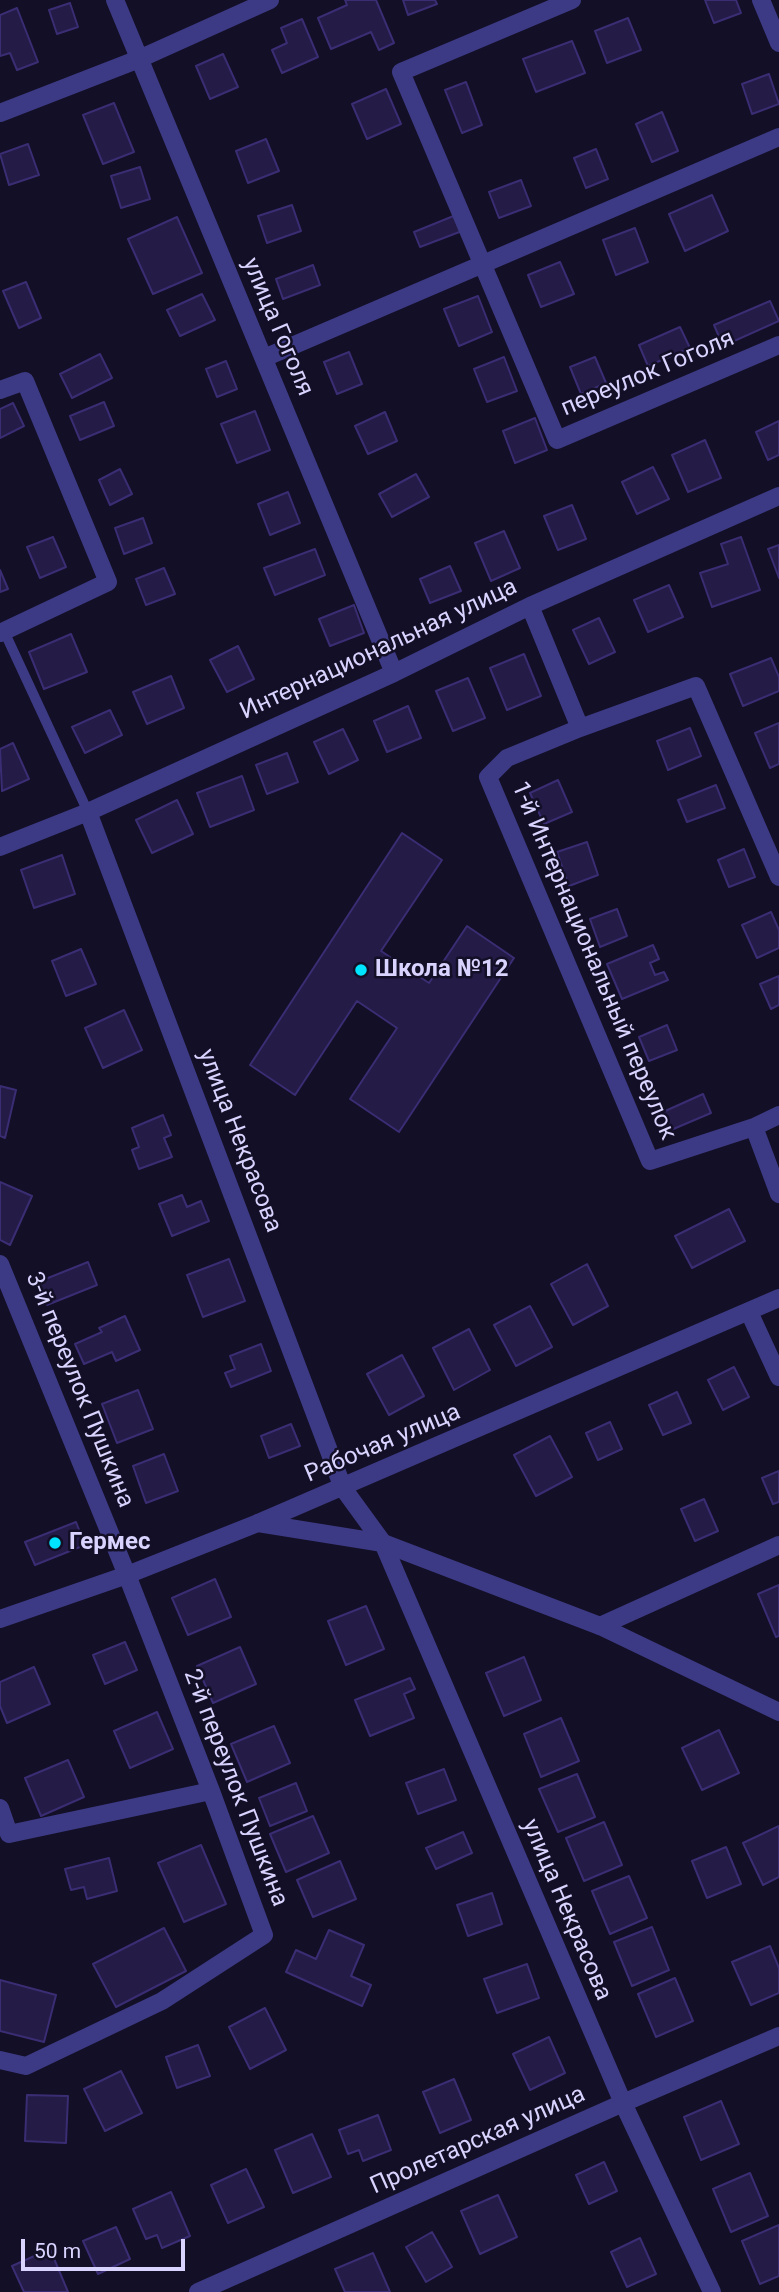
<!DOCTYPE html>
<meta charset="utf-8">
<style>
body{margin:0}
#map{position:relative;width:779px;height:2292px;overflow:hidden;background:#130f26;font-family:Roboto,sans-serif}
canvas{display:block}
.scale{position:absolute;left:21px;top:2239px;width:164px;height:32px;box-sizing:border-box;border:4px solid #d9d4ff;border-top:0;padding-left:9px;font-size:21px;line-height:24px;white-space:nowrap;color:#d9d4ff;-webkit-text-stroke:5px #130f26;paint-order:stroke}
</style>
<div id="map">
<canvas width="779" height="2292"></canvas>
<div class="scale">50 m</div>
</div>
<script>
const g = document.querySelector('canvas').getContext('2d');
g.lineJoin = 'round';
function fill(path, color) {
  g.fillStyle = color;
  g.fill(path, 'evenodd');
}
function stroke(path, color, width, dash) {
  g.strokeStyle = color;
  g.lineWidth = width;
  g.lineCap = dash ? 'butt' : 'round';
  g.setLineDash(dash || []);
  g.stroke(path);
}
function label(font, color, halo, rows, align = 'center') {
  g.font = font + ' Roboto,sans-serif';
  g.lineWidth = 5;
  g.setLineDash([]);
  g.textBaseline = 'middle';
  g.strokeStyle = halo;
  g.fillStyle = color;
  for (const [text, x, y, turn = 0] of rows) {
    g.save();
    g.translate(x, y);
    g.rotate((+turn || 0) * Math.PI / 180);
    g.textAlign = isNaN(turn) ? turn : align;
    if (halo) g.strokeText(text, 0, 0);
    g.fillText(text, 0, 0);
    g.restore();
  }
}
const building = new Path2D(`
 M345,0H376L394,43L379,50L371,32L331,49L318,18L347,5Z
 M403,0H435L437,4L408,15Z
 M705,0H736L741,13L714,23Z
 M70,3L78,27L57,34L49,10Z
 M17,8L38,62L17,70L10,53L0,56V15Z
 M628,18L641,50L607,63L595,31Z
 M302,19L318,57L282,73L272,50L287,43L281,28Z
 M572,41L585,73L536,92L523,59Z
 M223,54L238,87L210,99L196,66Z
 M769,74L779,104L752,114L742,84Z
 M466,82L482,125L462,133L445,90Z
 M386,89L401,124L367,139L352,104Z
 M114,103L134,152L103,164L83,115Z
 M662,112L678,151L652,162L636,124Z
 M266,139L279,171L248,183L236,151Z
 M28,144L39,175L9,185L0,154Z
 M596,149L608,179L586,188L574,158Z
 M140,167L150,199L121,208L111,176Z
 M521,180L531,206L499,218L489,192Z
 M712,195L728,231L685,251L669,214Z
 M292,205L301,231L267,243L258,216Z
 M456,215L462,231L420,247L414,232Z
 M177,217L202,273L153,294L128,239Z
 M635,228L648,262L616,275L603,240Z
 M560,262L574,294L541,307L528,275Z
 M313,265L320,285L283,299L276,279Z
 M26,282L41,318L19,328L3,291Z
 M202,294L215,320L180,336L167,310Z
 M478,296L492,332L459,346L444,309Z
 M770,301L779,321L723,346L714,325Z
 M680,327L690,348L648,366L639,345Z
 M349,352L362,384L337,394L324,362Z
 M100,354L112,378L72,398L60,374Z
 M504,357L517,391L487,402L474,369Z
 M595,357L606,383L581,394L570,367Z
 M226,361L237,389L217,397L206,369Z
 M104,402L114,426L80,440L70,416Z
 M13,403L24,426L0,438V409Z
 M255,411L270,450L237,463L221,424Z
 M385,412L397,441L368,454L355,426Z
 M535,418L547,450L515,463L503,431Z
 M779,421V455L768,460L756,432Z
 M705,440L721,478L688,492L672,455Z
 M653,467L669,499L637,514L622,482Z
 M120,469L132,494L110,505L99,480Z
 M416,474L429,497L392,517L379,494Z
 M288,492L300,523L270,535L258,504Z
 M572,505L586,539L558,550L544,516Z
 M143,518L152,543L124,554L115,528Z
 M504,531L520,568L491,581L475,543Z
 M53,537L66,567L40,578L27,547Z
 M741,537L760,590L712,607L700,573L728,564L721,544Z
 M779,545V578L768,549Z
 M315,549L325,575L275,595L264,568Z
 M450,566L461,591L430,603L420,579Z
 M164,568L175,594L146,605L136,579Z
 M0,570L8,589L0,592Z
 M669,585L683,617L648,632L634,600Z
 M354,605L364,633L330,646L319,619Z
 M599,618L615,652L589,664L573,630Z
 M71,634L87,672L44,689L29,652Z
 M238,646L254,679L227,692L210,660Z
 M524,654L541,696L507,710L490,668Z
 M771,658L779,677V691L743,706L730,674Z
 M171,676L184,708L147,724L133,692Z
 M468,678L485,718L453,731L436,691Z
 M408,706L421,738L387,752L374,721Z
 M110,710L122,735L85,753L72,727Z
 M779,723V764L770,768L755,733Z
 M690,728L701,756L668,770L657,741Z
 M343,729L358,760L329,774L314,742Z
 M13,743L29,779L2,791L0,749Z
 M287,753L298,782L267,794L256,765Z
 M242,776L254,810L210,827L197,793Z
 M558,780L572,812L544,824L530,793Z
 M716,785L725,808L687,822L678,800Z
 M177,800L193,834L152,853L136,820Z
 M402,833L442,860L381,951L429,983L467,926L514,958L399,1132L350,1099L397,1028L357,1001L295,1095L250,1065Z
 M587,842L598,875L569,886L557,852Z
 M744,849L755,877L729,887L718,860Z
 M62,855L75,894L34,908L21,870Z
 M617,909L627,936L600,947L590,919Z
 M771,912L779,930V948L757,958L742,925Z
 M653,945L659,959L650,963L655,975L664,972L668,980L622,999L607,964Z
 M81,949L96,984L66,996L52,961Z
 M779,976V1005L771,1009L760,984Z
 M124,1010L142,1050L103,1068L85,1028Z
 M667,1025L677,1050L649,1061L639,1037Z
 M0,1086L16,1090L5,1138L0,1136Z
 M703,1094L711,1113L671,1130L663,1112Z
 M163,1115L171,1135L164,1138L172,1157L139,1169L132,1150L139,1147L132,1128Z
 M0,1182L32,1196L10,1245L0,1240Z
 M182,1195L187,1207L201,1201L209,1221L172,1236L159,1204Z
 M729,1209L745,1241L692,1268L675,1236Z
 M229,1259L245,1301L203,1317L187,1275Z
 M88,1262L97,1285L47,1305L38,1282Z
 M587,1264L608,1306L573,1325L551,1284Z
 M530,1306L552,1347L516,1366L494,1325Z
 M125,1316L140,1350L116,1361L112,1352L84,1364L75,1344L102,1332L99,1328Z
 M469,1329L490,1370L454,1390L433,1348Z
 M261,1344L271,1371L231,1387L225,1373L235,1369L230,1356Z
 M402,1355L424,1396L389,1415L367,1374Z
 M734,1367L749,1397L723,1410L708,1380Z
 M138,1390L153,1429L117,1443L102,1404Z
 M677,1392L691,1423L663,1435L649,1405Z
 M610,1422L622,1449L598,1460L586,1433Z
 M291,1424L300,1446L269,1458L261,1436Z
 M550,1436L572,1477L536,1496L514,1455Z
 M164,1454L178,1491L146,1503L133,1466Z
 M779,1471V1502L773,1504L762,1478Z
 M704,1499L718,1531L695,1541L681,1509Z
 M76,1522L85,1545L35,1565L25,1542Z
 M215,1579L231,1617L188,1635L172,1598Z
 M779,1585V1636L776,1637L758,1594Z
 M366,1606L384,1649L346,1665L328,1621Z
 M125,1642L137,1670L105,1684L93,1655Z
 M240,1647L256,1684L213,1703L197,1666Z
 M524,1657L541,1700L504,1716L486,1673Z
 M34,1667L50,1704L7,1723L0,1706V1682Z
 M410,1678L415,1689L404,1694L414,1718L370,1736L355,1700Z
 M157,1712L173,1749L130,1768L114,1731Z
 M561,1718L579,1761L541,1777L524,1734Z
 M274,1726L290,1763L247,1782L231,1744Z
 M719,1730L739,1773L702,1790L682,1748Z
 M68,1760L84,1797L41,1816L25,1778Z
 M444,1769L456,1800L418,1814L406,1783Z
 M577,1774L595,1817L558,1832L539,1789Z
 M296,1783L307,1811L270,1826L259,1798Z
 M313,1816L329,1853L286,1872L270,1834Z
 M604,1822L622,1865L584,1881L566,1838Z
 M779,1826V1877L763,1885L743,1843Z
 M463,1832L472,1853L436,1869L426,1848Z
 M201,1845L226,1904L184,1922L158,1863Z
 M726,1847L741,1884L707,1898L692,1861Z
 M109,1858L117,1891L87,1899L84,1887L71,1890L65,1869Z
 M340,1861L356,1899L313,1917L297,1880Z
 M629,1876L647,1918L610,1934L592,1891Z
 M492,1893L502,1924L468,1936L457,1905Z
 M652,1927L669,1970L632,1986L614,1942Z
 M164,1928L186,1971L116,2007L93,1964Z
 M329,1930L364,1945L351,1976L371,1985L362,2006L286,1972L296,1950L316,1959Z
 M770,1946L779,1968V1993L751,2005L732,1962Z
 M527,1964L539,1998L497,2013L484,1979Z
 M675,1978L693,2021L656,2037L638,1994Z
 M0,1980L56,1995L44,2042L0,2031Z
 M265,2008L286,2050L250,2069L229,2027Z
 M549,2037L565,2073L530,2090L513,2054Z
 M198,2045L210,2076L177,2088L166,2057Z
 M121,2071L142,2113L105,2131L84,2089Z
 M454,2079L471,2120L440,2133L423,2092Z
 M27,2095L68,2096L66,2143L25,2141Z
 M721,2101L739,2144L701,2160L684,2117Z
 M378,2115L391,2150L363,2161L359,2150L348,2154L339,2130Z
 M312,2134L331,2177L293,2193L275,2150Z
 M604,2162L617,2191L589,2204L576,2175Z
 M246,2169L264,2207L228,2223L211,2185Z
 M750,2173L768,2216L731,2232L713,2189Z
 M171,2192L190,2236L162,2248L157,2235L146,2239L133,2209Z
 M498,2195L517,2237L480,2254L461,2211Z
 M779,2225V2276L760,2284L742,2241Z
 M116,2227L130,2259L98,2274L83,2241Z
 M432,2232L452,2267L426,2282L406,2247Z
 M640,2238L656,2274L627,2287L611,2252Z
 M50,2249L68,2292H24L12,2266Z
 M373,2253L390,2292H345L335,2269Z`);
fill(building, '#241b47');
stroke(building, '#3b2d73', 2);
stroke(new Path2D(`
 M4,631L88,812`), '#3d3a85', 10);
stroke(new Path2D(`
 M115,0L394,673
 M572,0L401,72L557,440L779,345
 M761,0L779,43
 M0,113L139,59L270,0
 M264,358L779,137
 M0,390L25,381L108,582L0,633
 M530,606L580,728L696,686L779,877
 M580,728L507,758L488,777L650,1161L754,1127
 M88,812L343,1488L383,1543L623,2103L712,2292
 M0,847L88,812L394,673L530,606L779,496
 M779,1115L754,1127L779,1194
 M0,1264L127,1575L211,1791L264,1935L162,2001L26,2066L0,2060
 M749,1312L779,1377
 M258,1523L779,1298
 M600,1626L779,1545
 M0,1808L9,1834L211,1791
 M198,2292L623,2103L779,2036`), '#3d3a85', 18);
stroke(new Path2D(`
 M0,1619L127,1575L258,1523L383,1543L600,1626L779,1712`), '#3d3a85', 18);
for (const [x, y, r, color] of [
 [361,970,7,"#00e5ff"],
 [55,1543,7,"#00e5ff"]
]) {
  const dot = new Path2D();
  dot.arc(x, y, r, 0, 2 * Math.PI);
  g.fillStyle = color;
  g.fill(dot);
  stroke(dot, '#130f26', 2.5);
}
label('24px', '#d9d4ff', '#130f26', [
 ["улица Гоголя",277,327,67],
 ["переулок Гоголя",648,374,-23],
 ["Интернациональная улица",379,650,-25],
 ["1-й Интернациональный переулок",593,961,67],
 ["улица Некрасова",239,1141,69],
 ["3-й переулок Пушкина",79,1390,68],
 ["Рабочая улица",383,1444,-23],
 ["2-й переулок Пушкина",235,1788,69],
 ["улица Некрасова",566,1910,67],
 ["Пролетарская улица",478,2141,-24]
]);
label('bold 24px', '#d9d4ff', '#130f26', [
 ["Школа №12",375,970],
 ["Гермес",69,1543]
], 'left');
</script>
